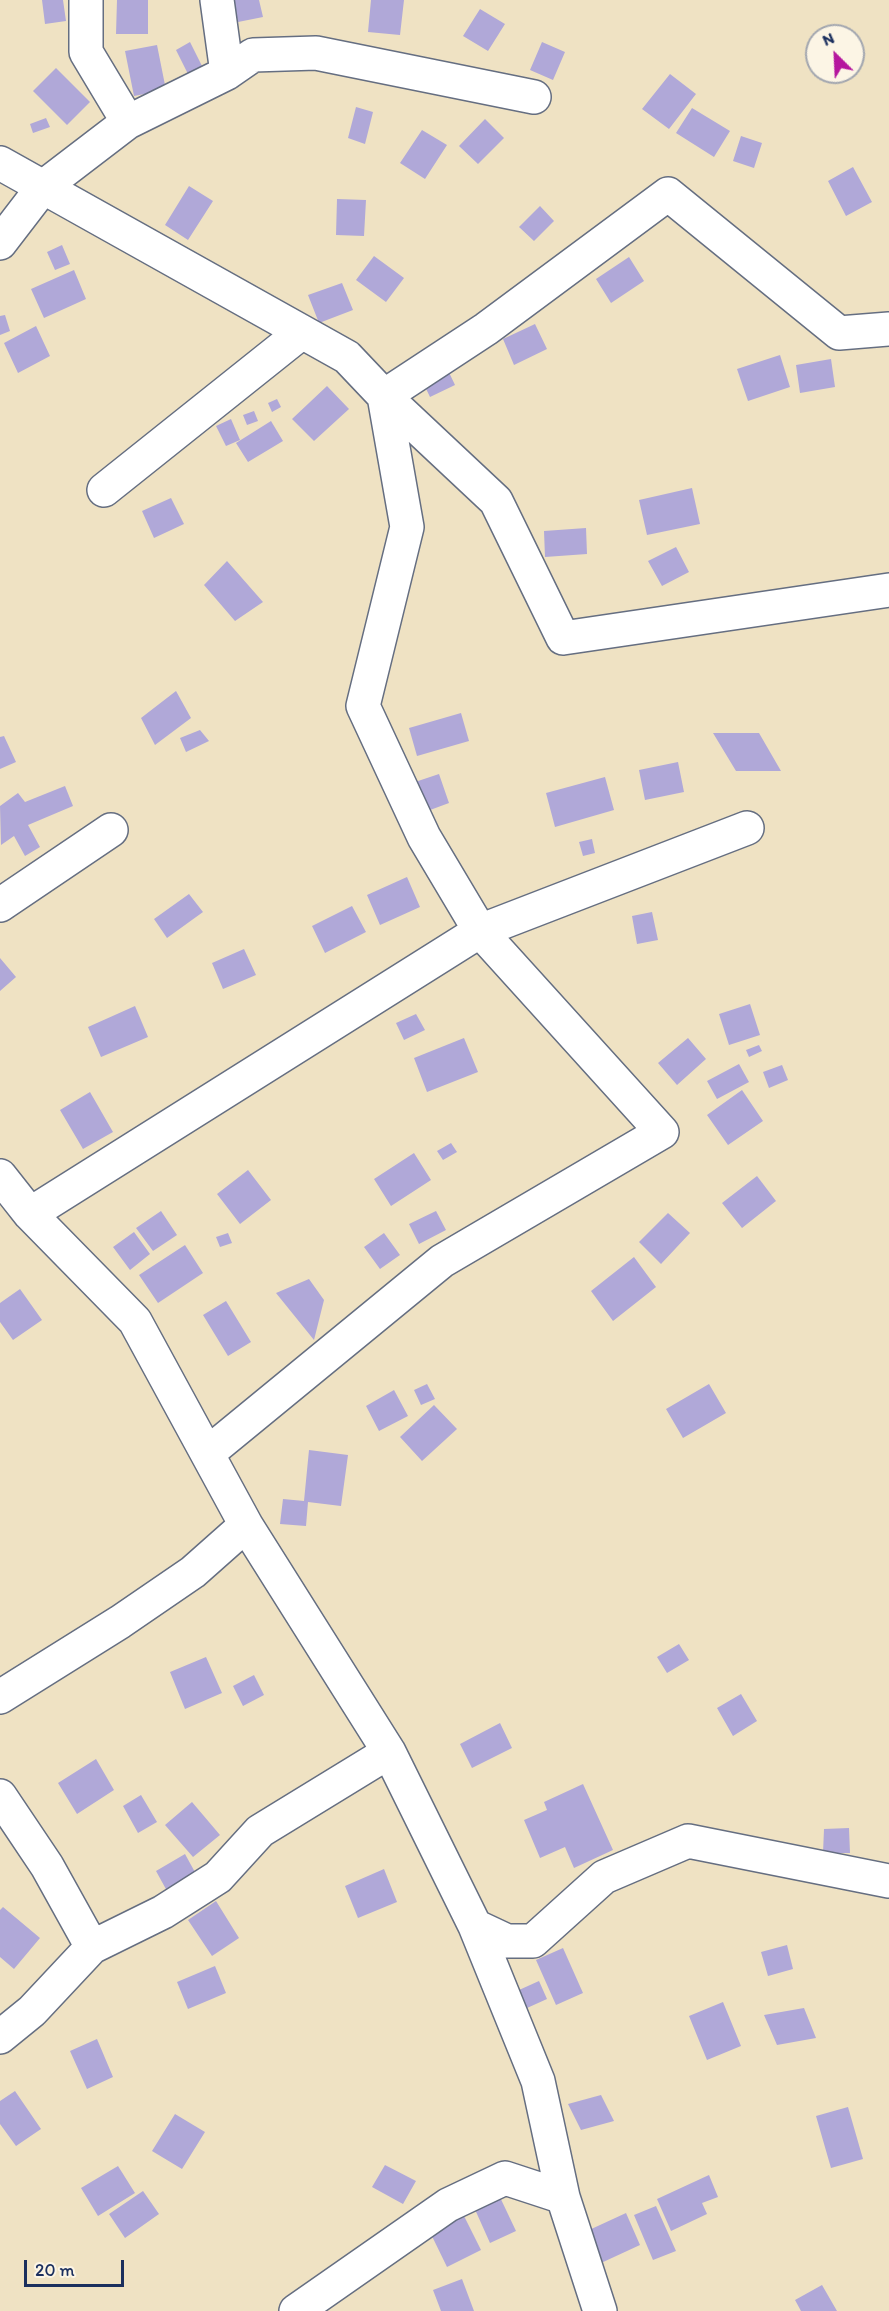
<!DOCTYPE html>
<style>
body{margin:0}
#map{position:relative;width:889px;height:2311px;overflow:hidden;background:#efe2c3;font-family:Itim,sans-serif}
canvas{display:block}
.north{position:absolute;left:805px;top:24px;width:60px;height:60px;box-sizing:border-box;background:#fcf5e5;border:2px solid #a2a6af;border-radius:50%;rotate:336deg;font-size:16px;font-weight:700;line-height:24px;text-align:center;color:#1b2f5e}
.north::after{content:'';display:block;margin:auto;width:21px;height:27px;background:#b5179e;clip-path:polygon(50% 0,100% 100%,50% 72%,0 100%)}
.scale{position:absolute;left:24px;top:2260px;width:100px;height:27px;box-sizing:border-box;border:3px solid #1b2f5e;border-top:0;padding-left:8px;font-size:18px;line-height:21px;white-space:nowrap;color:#1b2f5e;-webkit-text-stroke:4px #fcf5e5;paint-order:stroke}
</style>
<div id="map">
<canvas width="889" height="2311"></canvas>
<div class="north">N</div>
<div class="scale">20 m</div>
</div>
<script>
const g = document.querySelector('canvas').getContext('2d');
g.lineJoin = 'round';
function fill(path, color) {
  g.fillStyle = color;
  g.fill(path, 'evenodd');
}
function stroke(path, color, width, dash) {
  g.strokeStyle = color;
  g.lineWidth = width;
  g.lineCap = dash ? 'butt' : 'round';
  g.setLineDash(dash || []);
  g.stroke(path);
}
fill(new Path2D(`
 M42,0H63L66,21L45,24Z
 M117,0H148V34H116Z
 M233,0H259L263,17L238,22Z
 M371,0H404L400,35L368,32Z
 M480,9L505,24L488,51L463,36Z
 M190,42L202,66L188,74L176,50Z
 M542,42L565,52L553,80L530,70Z
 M157,45L166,90L134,96L125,51Z
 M56,68L90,102L67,125L33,91Z
 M670,74L696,94L669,129L642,109Z
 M356,107L373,112L365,144L348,138Z
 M692,108L730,131L714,157L676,133Z
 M46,118L50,127L33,133L30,124Z
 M485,119L504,138L478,164L459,146Z
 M422,130L447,145L425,179L400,163Z
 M741,136L762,143L754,168L733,161Z
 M853,167L872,202L846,216L828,181Z
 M189,186L213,201L188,240L165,225Z
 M337,199L366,200L364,236L336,235Z
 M540,206L554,221L534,241L519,227Z
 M62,245L70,264L55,270L47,252Z
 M374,256L404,278L386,302L356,280Z
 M629,257L644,281L611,303L596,279Z
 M74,270L86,299L44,318L31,289Z
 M342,283L353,310L319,323L308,295Z
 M5,315L10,331L0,335V316Z
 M535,324L547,349L514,365L503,339Z
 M36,326L50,356L18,373L4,343Z
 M780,355L790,387L748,401L737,369Z
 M831,359L835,387L800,393L796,365Z
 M444,362L455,385L430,397L419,374Z
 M327,386L349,409L314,441L292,419Z
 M277,399L281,407L272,412L268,403Z
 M254,411L258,421L247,425L243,415Z
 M231,419L240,440L226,446L216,426Z
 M271,421L283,441L248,462L236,443Z
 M692,488L700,524L647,535L639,500Z
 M171,498L184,524L154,538L142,511Z
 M586,528L587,554L545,557L544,531Z
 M676,547L689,572L662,586L648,561Z
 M227,561L263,602L235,621L204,585Z
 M176,691L191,718L155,745L141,718Z
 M461,713L469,741L417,756L409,728Z
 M200,730L209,741L186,752L180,738Z
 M713,733H759L781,771H736Z
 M4,736L16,762L0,769V737Z
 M678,762L684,792L645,800L639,770Z
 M439,774L449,803L422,813L412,783Z
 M605,777L614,810L555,827L546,793Z
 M65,786L73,806L28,825L40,847L25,856L14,836L1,845L0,806L18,793L25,802Z
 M592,839L595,853L583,856L579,842Z
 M407,877L420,907L380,925L367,895Z
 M189,894L203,912L167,938L154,919Z
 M352,906L366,932L325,953L312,926Z
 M652,912L658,940L637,944L632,916Z
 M244,949L256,975L223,989L212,963Z
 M0,958L16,977L0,991Z
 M750,1004L760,1035L729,1045L719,1014Z
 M135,1006L148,1037L101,1057L88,1027Z
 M416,1014L425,1030L404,1040L396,1023Z
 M464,1038L478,1072L427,1092L414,1058Z
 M688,1038L706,1059L677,1085L658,1063Z
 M759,1045L762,1051L749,1057L746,1050Z
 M739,1064L749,1082L717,1099L707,1081Z
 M782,1065L788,1080L769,1088L763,1072Z
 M742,1090L763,1121L728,1145L707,1115Z
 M90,1092L113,1132L83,1149L60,1110Z
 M451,1143L457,1152L443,1160L437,1151Z
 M414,1153L431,1180L391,1206L374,1179Z
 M248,1170L271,1200L240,1224L217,1194Z
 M757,1176L776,1201L742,1228L722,1203Z
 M161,1211L177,1235L153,1251L136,1228Z
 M436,1211L446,1230L419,1244L409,1224Z
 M668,1213L690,1233L661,1264L639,1242Z
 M134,1232L150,1254L130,1270L113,1247Z
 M228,1233L232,1243L220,1247L216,1237Z
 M384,1233L400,1255L380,1269L364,1247Z
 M185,1245L203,1273L158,1303L139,1275Z
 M634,1257L656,1287L613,1321L591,1291Z
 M309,1279L324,1300L314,1340L276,1293Z
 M20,1289L42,1320L13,1340L0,1322V1303Z
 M226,1301L251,1342L228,1356L203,1315Z
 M427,1384L435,1399L421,1405L414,1390Z
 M709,1384L726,1413L683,1438L666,1409Z
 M394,1390L408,1416L379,1431L366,1406Z
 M434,1405L457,1429L422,1461L400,1437Z
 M309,1450L348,1455L341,1506L308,1502L306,1526L280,1524L283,1499L304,1501Z
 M679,1644L689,1660L667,1673L657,1657Z
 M206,1657L222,1693L185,1709L170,1672Z
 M254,1675L264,1695L243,1706L233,1686Z
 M741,1694L757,1721L733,1736L717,1708Z
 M500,1723L512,1748L472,1768L460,1744Z
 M96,1759L114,1790L77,1814L58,1783Z
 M583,1784L613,1850L574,1868L565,1847L540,1858L524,1820L547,1810L544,1802Z
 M141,1795L157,1822L138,1833L123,1806Z
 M192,1802L220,1835L193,1857L165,1825Z
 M849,1828L850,1853H823L824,1829Z
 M185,1854L196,1874L167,1891L156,1871Z
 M384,1869L397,1902L358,1918L345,1886Z
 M216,1901L239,1938L212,1956L188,1920Z
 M3,1907L40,1938L14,1969L0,1957V1910Z
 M787,1945L793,1969L768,1976L761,1952Z
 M563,1948L583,1993L556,2005L536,1960Z
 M215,1966L226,1993L188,2009L177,1982Z
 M539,1981L547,1999L527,2008L519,1990Z
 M723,2002L741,2046L707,2060L689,2016Z
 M804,2008L816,2038L777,2045L764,2015Z
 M97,2039L113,2077L87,2089L70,2051Z
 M15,2091L41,2129L16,2146L0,2124V2101Z
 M601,2095L614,2121L581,2130L568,2104Z
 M848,2107L863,2159L831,2168L816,2116Z
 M175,2114L205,2132L182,2169L152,2151Z
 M385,2165L416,2181L403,2204L372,2187Z
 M118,2166L135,2193L98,2216L81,2188Z
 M709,2175L718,2197L702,2203L707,2214L671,2231L657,2199Z
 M143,2191L159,2214L125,2238L109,2214Z
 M498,2193L516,2231L490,2243L473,2205Z
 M656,2206L676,2251L653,2260L634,2215Z
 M626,2213L640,2245L601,2263L587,2231Z
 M463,2214L481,2250L447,2267L429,2230Z
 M462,2279L474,2311H441L433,2290Z
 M822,2285L837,2311H801L795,2300Z`), '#b0a8d8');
const minor = new Path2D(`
 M86,0V52L128,122
 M217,0L227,73
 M0,163L347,357L384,396L407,527L363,706L424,837L480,931L662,1132L442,1261L208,1453
 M0,243L43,187L128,122L227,73L253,55L316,53L534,97
 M889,329L839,333L668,194L486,329L384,396L496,501L563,638L889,590
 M104,490L302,332
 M0,905L111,830
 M0,1176L30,1214L135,1321L246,1525L389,1752L475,1926L507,1941H533L604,1877L688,1841L889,1881
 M30,1214L480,931L747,828
 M0,1697L120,1622L193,1572L246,1525
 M0,1796L47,1866L92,1947
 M475,1926L538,2081L563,2197L600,2311
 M0,2037L32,2011L92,1947L163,1912L218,1877L260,1831L389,1752
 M296,2311L448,2205L505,2178L563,2197`);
stroke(minor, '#656e81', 36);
stroke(minor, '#fff', 33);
</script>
